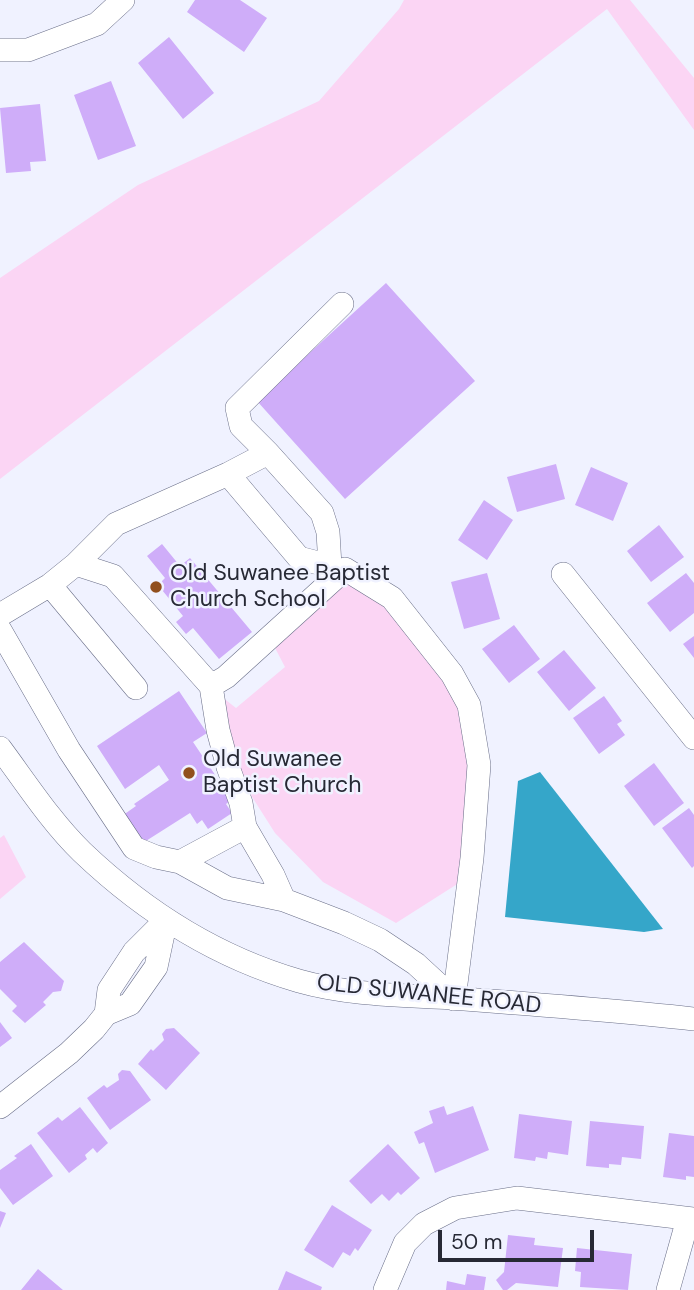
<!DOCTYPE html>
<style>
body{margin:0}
#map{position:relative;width:694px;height:1290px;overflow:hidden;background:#f0f2ff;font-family:"DM Sans",sans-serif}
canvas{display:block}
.scale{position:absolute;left:438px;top:1230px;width:156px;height:32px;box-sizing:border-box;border:4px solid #272935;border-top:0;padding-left:9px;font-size:21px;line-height:24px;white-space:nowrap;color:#272935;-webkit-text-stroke:5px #f0f2ff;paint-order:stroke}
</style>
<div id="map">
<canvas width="694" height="1290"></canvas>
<div class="scale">50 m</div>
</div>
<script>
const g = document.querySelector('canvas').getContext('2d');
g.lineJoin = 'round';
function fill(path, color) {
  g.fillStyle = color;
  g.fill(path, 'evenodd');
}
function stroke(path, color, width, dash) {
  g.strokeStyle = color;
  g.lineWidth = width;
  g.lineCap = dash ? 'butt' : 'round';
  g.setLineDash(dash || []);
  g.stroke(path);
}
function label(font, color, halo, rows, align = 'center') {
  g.font = font + ' "DM Sans",sans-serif';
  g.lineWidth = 5;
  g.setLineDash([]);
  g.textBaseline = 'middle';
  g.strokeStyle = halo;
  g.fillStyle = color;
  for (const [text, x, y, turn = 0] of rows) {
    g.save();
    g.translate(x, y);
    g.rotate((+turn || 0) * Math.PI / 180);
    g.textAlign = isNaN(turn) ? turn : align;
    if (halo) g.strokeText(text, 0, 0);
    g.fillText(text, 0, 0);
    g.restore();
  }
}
fill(new Path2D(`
 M404,0H630L694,78V130L607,9L0,479V278L138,185L319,101L399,9Z
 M349,579L391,606L457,699L473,756L462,881L396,923L323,882L275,833L242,781L222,724V697L236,708L285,667L274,646Z
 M4,835L26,877L0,899V838Z`), '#fbd5f4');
fill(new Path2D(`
 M540,772L663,929L644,932L505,917L518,781Z`), '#35a6c9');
fill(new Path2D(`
 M195,0H240L267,18L244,52L187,12Z
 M169,37L214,93L183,119L138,63Z
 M111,81L136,146L98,160L74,95Z
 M40,104L46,161L30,162L31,171L6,173L0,108Z
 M386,283L475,381L345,499L257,401Z
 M556,464L565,499L517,512L507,477Z
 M591,467L628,483L613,521L575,505Z
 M484,500L513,520L487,560L458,540Z
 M659,525L684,557L651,582L627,551Z
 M162,544L180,566L190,558L252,632L219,659L193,628L186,634L176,622L183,616L158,585L165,578L147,556Z
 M487,573L500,619L464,629L451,582Z
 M686,573L694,583V613L670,632L647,603Z
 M514,625L540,659L509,683L482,649Z
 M694,636V658L683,644Z
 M564,650L596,688L569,711L537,672Z
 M179,691L207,733L193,742L232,800L226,804L232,813L208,829L202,820L197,824L190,813L138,846L119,818L136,806L134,804L169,780L159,765L125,789L97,746Z
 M604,696L622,721L617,724L625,735L599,754L573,718Z
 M654,763L684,803L654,826L624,786Z
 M689,808L694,815V866L692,868L662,828Z
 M24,942L64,981L61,991L53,992L43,1002L46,1005L25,1023L12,1011L17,1006L0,989V962Z
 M0,1022L12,1038L0,1047Z
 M174,1028L200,1053L166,1090L138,1064L151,1049L153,1051L164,1040L162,1034L166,1029Z
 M122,1070L130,1071L151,1100L110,1130L87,1098L104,1085L107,1088L119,1080L118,1074Z
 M444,1106L447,1115L473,1106L489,1150L435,1173L424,1142L419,1144L414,1132L433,1123L429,1111Z
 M80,1107L108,1143L97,1153L93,1148L85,1155L87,1159L69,1173L37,1133L58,1117L62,1121Z
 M519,1114L572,1121L568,1155L548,1152L547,1159L536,1157L535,1161L514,1158Z
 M590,1121L644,1126L641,1159L622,1157L621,1165L609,1164V1168L586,1166Z
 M669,1133L694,1136V1177L686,1176V1180L663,1177Z
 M31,1144L53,1176L13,1205L0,1188V1170L17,1158L14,1156Z
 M388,1144L420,1178L401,1195L398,1192L389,1201L382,1194L371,1204L349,1181Z
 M332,1205L372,1230L358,1251L355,1248L350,1256L343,1252L333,1268L304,1250Z
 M0,1211L6,1213L0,1228Z
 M508,1235L535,1238L534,1245L563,1248L558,1287L516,1283L507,1290H503L496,1280L504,1272Z
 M577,1248L632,1254L628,1290L580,1287L581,1272L575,1271Z
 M38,1269L63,1290H21Z
 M286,1271L322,1287L321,1290H278Z
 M467,1274L486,1277L484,1290H446L447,1281L465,1285Z`), '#cfadf9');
const minor = new Path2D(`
 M0,50H28L97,24L123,0
 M268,453L241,426L237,408L342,304
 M228,474L299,558L330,566
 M76,564L116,524L228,474L268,453L322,513L328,532L330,566L337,576
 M563,574L694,738
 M50,585L136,688
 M0,615L50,585L76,564L113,576L211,686L226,677L345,569L392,598L452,674L469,705L479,765L472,858L454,999
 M0,630L69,750L134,848L156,857L180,862
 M211,686L218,730L228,767L241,803L245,827
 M0,748C26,783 51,822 82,852C144,911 216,957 299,981C348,995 400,995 451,998C532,1004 613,1010 694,1019
 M284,900L273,875L245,827L180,862L227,888L284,900L344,923L380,940L416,964L454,999
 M106,1014L109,990L134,952L166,920
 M0,1107L69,1053L94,1029L106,1014L130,1004L156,967L166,920
 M385,1290L405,1243L424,1224L455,1208L517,1198L694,1219
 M668,1290L688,1219`);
stroke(minor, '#696e88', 24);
stroke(minor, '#fff', 23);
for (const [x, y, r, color] of [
 [156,587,7,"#914f1d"],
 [189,773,7,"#914f1d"]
]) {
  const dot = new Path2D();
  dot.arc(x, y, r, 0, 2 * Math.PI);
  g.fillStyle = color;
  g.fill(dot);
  stroke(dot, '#f0f2ff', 2.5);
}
label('23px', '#272935', '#f0f2ff', [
 ["Old Suwanee Baptist",170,574],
 ["Church School",170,600],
 ["Old Suwanee",203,760],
 ["Baptist Church",203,786]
], 'left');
label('23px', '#272935', '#f0f2ff', [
 ["OLD SUWANEE ROAD",429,995,6]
]);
</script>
